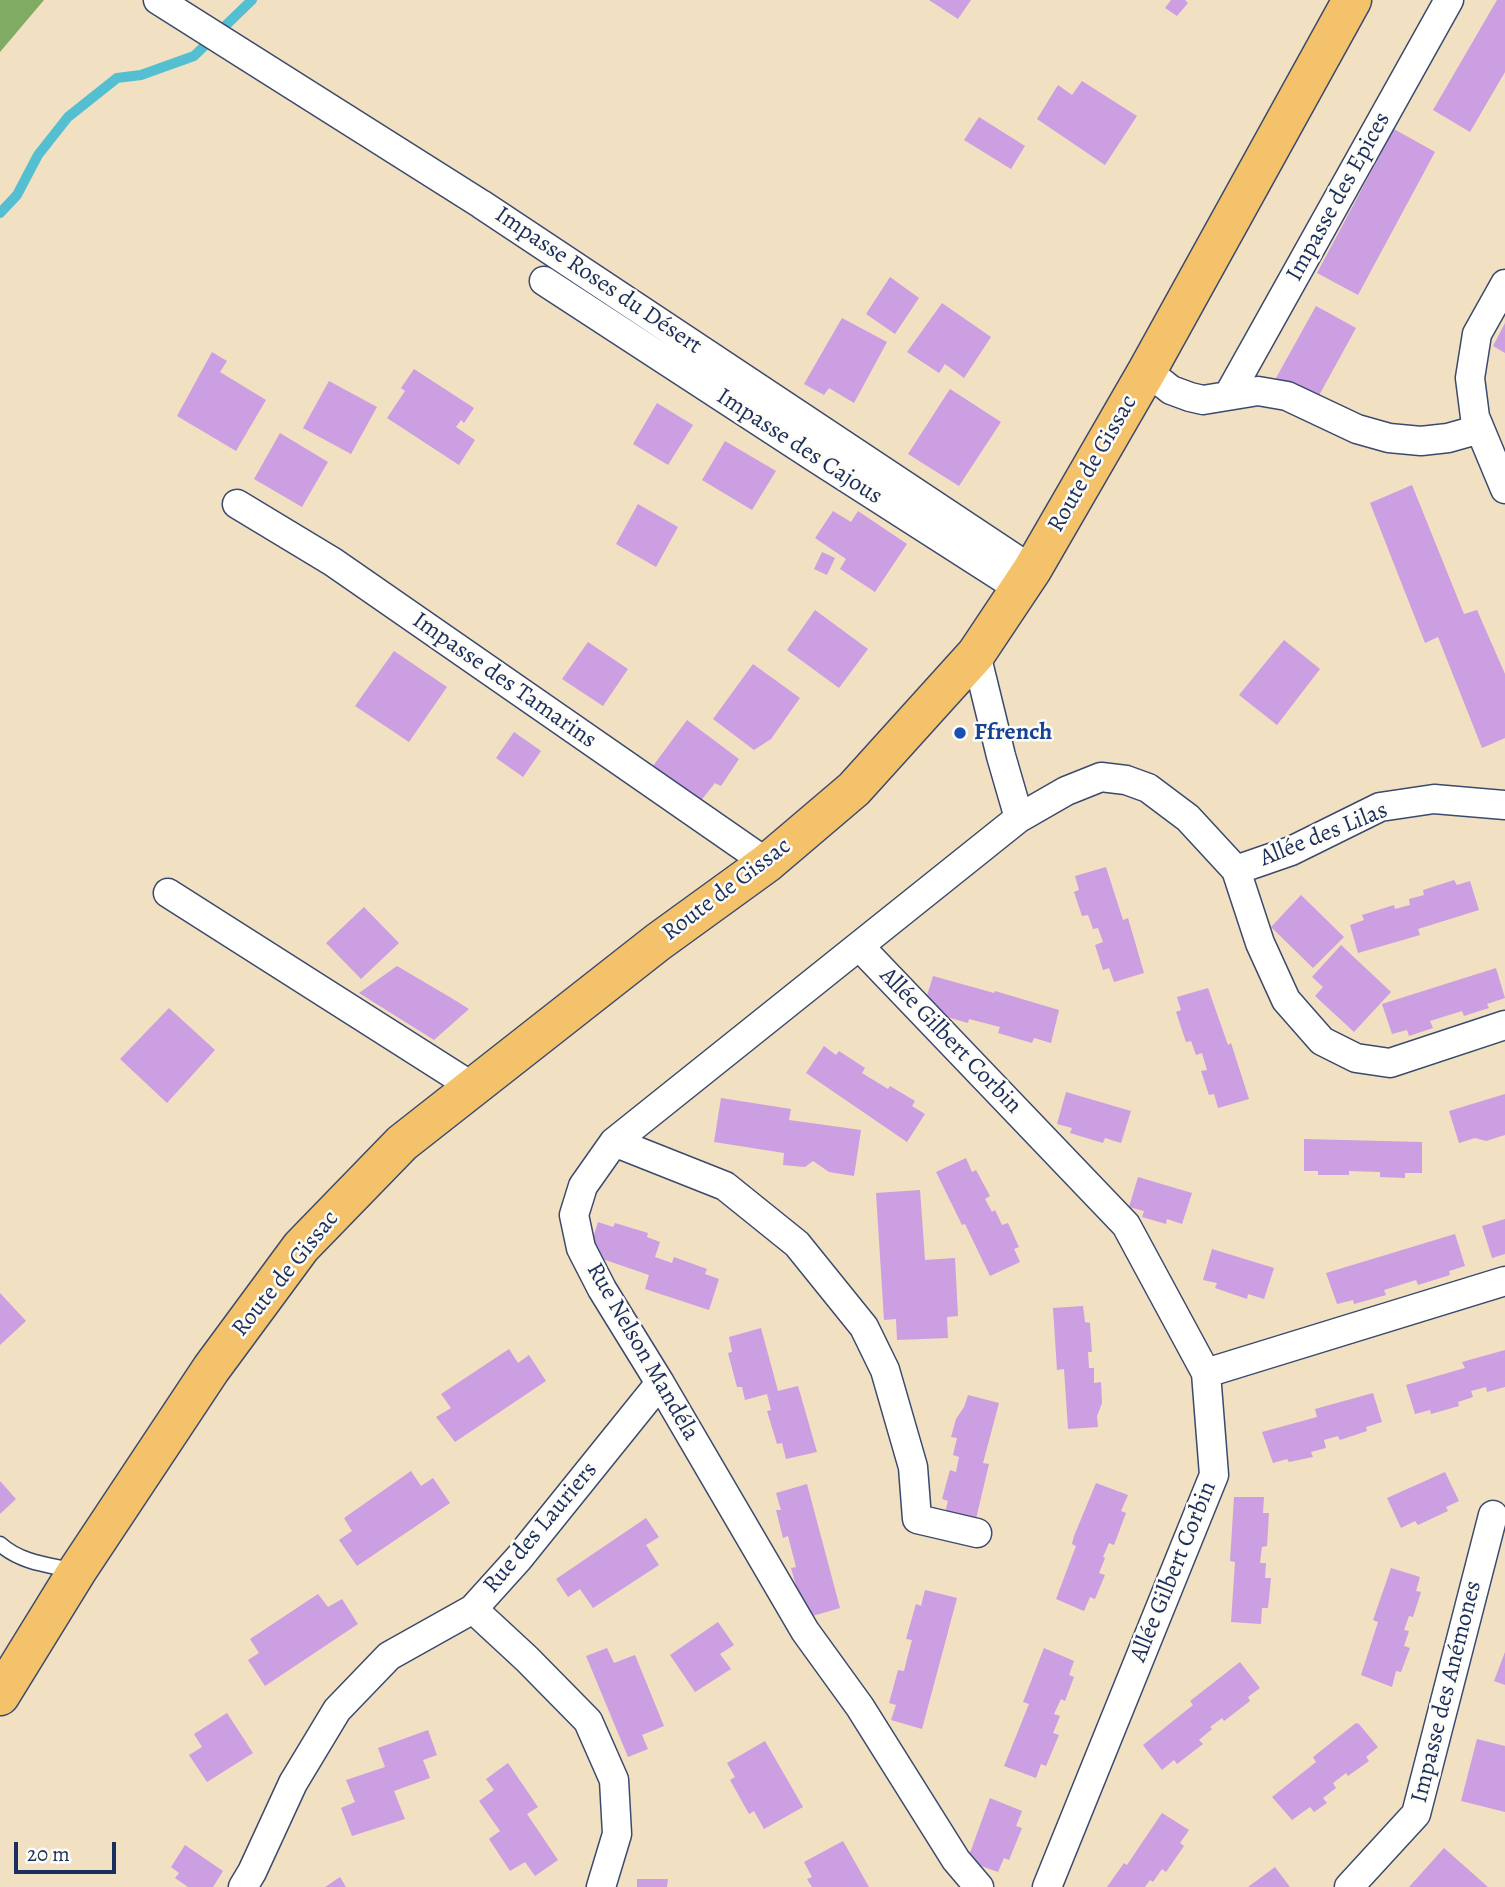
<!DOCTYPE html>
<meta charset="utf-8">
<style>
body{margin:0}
#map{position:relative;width:1505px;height:1887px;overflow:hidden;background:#f1e0c2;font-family:Alegreya,serif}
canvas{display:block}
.scale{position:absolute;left:14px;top:1842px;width:102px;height:32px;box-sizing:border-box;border:4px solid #1b2f5e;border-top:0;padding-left:9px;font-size:21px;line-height:24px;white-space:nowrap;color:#1b2f5e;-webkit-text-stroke:5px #fdfcf7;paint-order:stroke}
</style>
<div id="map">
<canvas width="1505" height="1887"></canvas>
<div class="scale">20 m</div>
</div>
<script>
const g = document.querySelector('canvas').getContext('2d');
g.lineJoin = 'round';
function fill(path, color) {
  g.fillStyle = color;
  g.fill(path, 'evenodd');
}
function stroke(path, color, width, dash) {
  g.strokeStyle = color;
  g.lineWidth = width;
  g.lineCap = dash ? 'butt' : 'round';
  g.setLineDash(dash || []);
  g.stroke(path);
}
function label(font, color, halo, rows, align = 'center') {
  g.font = font + ' Alegreya,serif';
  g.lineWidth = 5;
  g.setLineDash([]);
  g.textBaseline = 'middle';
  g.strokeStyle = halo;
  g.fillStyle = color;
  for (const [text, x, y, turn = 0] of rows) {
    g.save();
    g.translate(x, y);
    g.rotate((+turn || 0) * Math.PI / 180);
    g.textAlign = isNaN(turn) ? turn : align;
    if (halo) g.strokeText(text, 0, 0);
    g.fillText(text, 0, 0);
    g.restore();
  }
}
fill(new Path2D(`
 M0,0H44L0,52Z`), '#80ab63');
stroke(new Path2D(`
 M0,213L17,195L38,155L68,117L117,78L141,75L194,56L252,0`), '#54bfd0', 10);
fill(new Path2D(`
 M929,0H971L958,19Z
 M1171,0H1185L1188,3L1177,16L1165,8Z
 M1497,0H1505V72L1470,132L1433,110Z
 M1082,81L1137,116L1105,165L1037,119L1058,85L1072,95Z
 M979,117L1025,146L1011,169L964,140Z
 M1394,129L1435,152L1358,295L1317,273Z
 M890,277L919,298L895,334L866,314Z
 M942,303L991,337L964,378L945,364L939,373L907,352Z
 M1316,306L1356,328L1311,410L1271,387Z
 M842,318L887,342L854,403L829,388L824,395L804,384Z
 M1505,323V353L1493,346Z
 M212,352L227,361L220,372L266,400L236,451L177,416Z
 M414,369L474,408L464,423L461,420L456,427L475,440L459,465L387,418L405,391L401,388Z
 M329,381L377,407L351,454L303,428Z
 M950,389L1001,422L959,486L908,454Z
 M657,403L693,425L668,465L633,444Z
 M280,433L328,462L302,507L254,479Z
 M725,441L776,471L752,510L702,480Z
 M1412,485L1464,614L1477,610L1505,674V738L1482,748L1438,637L1425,643L1370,503Z
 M638,504L678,527L656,567L616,544Z
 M833,511L851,522L858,511L907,544L875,592L840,569L846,559L815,538Z
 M822,552L835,558L827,575L814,569Z
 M815,610L868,649L839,688L787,650Z
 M1284,640L1320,669L1277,725L1239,695Z
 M588,642L628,669L603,706L562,679Z
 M394,651L447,687L409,742L355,706Z
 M753,664L800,698L771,739L754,750L713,719Z
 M687,720L739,759L721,786L715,783L699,803L650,770Z
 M514,732L541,751L523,777L496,758Z
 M1106,867L1123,920L1128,918L1144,973L1114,982L1109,968L1103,970L1095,945L1103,942L1098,928L1093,929L1088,915L1082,916L1074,892L1079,890L1075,876Z
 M1454,880L1457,885L1470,881L1479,910L1418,929L1420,935L1358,953L1350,925L1364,920L1362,915L1394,905L1395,909L1410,905L1409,899L1424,895L1423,890Z
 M1301,895L1344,937L1313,968L1271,927Z
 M364,907L399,943L361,979L326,943Z
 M1341,945L1391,992L1354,1032L1315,996L1323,987L1312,977Z
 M397,966L453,999L469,1009L434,1040L359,993Z
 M1496,968L1505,998L1487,1004L1489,1008L1464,1016L1462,1011L1430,1021L1433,1028L1409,1036L1407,1030L1392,1034L1382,1004Z
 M933,976L994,993L995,991L1059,1010L1051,1043L1034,1038L1032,1043L998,1033L1000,1027L969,1019L968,1023L937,1014L939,1009L924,1005Z
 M1208,988L1228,1045L1231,1043L1249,1099L1218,1108L1214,1094L1209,1095L1201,1071L1207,1070L1202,1053L1196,1055L1191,1041L1186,1042L1176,1012L1181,1010L1177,997Z
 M169,1008L215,1050L167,1103L120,1059Z
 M824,1046L836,1055L839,1051L865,1068L862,1073L888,1089L890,1086L915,1101L912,1106L925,1114L907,1142L806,1073Z
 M1066,1092L1131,1111L1121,1143L1105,1138L1103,1143L1070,1133L1072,1128L1057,1124Z
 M1505,1094V1135L1486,1141L1475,1138L1459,1143L1449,1111Z
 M721,1098L791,1109L789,1120L861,1130L854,1176L829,1172L813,1161L805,1167L783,1165L784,1153L714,1142Z
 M1304,1139L1422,1142V1173H1405V1178L1380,1177V1172L1349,1171V1175H1318V1171H1304Z
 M966,1158L972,1172L976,1170L990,1196L985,1199L992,1212L995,1210L1002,1225L1008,1223L1019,1247L1014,1249L1020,1262L990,1276L965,1224L962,1225L936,1172Z
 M1138,1177L1192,1193L1182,1224L1167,1219L1166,1224L1142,1217L1144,1211L1129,1207Z
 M920,1190L925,1260L955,1258L958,1316L947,1317L948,1338L897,1340L896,1319L884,1320L876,1193Z
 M1505,1219V1254L1492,1258L1482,1226Z
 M598,1222L613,1227L615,1223L648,1233L647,1237L660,1242L655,1257L672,1263L674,1257L707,1269L705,1274L719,1279L709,1310L645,1289L649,1275L588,1254Z
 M1455,1234L1465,1266L1449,1271L1450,1275L1418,1285L1416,1280L1384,1290L1386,1295L1354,1304L1353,1300L1337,1304L1326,1273Z
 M1212,1249L1274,1268L1264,1299L1248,1294L1247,1299L1215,1288L1217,1283L1203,1280Z
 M0,1293L26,1321L0,1345Z
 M1083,1306L1085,1322L1090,1323L1092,1352H1088L1089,1368H1094V1383L1101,1382L1102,1403L1097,1416L1098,1427L1068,1429L1064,1369L1057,1370L1053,1308Z
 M761,1328L778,1391L798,1386L817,1452L786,1459L782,1443L777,1444L767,1411L771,1410L767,1394L745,1400L742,1387H737L728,1353L732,1352L729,1337Z
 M509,1349L518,1363L529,1355L546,1381L455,1442L436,1417L451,1408L441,1394Z
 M1505,1350V1387L1487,1392L1486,1387L1471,1391L1473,1397L1458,1402L1459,1406L1431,1414L1430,1410L1415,1414L1406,1385L1465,1368L1462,1362Z
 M1373,1393L1382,1422L1366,1427L1367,1431L1340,1440L1338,1436L1324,1440L1326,1448L1311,1452L1313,1457L1289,1462L1287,1459L1273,1463L1262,1432L1317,1417L1315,1409Z
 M968,1395L999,1403L983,1463L989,1464L975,1523L944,1516L948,1501L942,1499L950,1470L956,1472L959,1457L953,1455L957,1438L951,1437L956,1419L964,1407Z
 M411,1471L421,1486L433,1478L450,1503L357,1566L339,1540L352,1531L344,1518Z
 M1445,1472L1459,1501L1446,1507L1448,1511L1418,1525L1415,1521L1401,1528L1387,1498Z
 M0,1481L16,1499L0,1514Z
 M1096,1483L1128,1495L1121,1511L1126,1513L1114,1545L1109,1543L1103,1557L1105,1558L1099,1573L1105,1575L1095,1599L1090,1597L1084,1611L1056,1599L1076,1546L1072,1544L1074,1536Z
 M807,1484L840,1608L809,1617L805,1601L801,1603L791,1568L796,1567L788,1536L783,1538L776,1510H781L776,1493Z
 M1234,1497H1264L1263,1513H1269L1267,1546L1262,1547L1260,1563H1266L1265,1578H1271L1268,1608H1262L1261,1624L1231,1622L1235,1562L1230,1561Z
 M646,1518L659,1537L646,1545L659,1565L593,1608L580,1589L568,1597L556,1579Z
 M1391,1568L1420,1577L1416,1591L1421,1592L1413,1617L1409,1616L1404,1630L1409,1631L1404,1646L1410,1648L1401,1672L1396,1671L1392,1687L1361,1675L1378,1622L1373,1620Z
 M925,1590L957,1598L922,1729L891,1720L896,1705L889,1703L898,1670L904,1671L909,1651L912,1640L906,1639L916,1604L921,1606Z
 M318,1594L328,1607L342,1599L358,1624L265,1686L248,1660L259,1653L250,1639Z
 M718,1622L734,1645L720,1654L731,1669L695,1692L670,1655Z
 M607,1648L614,1663L635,1655L664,1726L642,1735L648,1749L628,1757L586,1656Z
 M1044,1648L1074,1661L1069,1675L1074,1677L1065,1701L1061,1699L1054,1714L1060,1716L1053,1733L1059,1735L1046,1766L1041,1764L1036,1778L1004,1766L1029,1704L1023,1702Z
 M1505,1652V1685L1494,1681Z
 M1240,1662L1260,1688L1248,1697L1250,1701L1224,1721L1222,1718L1210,1727L1212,1729L1199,1740L1203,1744L1177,1764L1174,1760L1162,1770L1143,1745L1193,1705L1190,1701Z
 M227,1713L253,1753L207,1782L189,1755L202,1747L194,1734Z
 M1356,1723L1359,1724L1378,1747L1366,1757L1369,1761L1348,1776L1346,1773L1333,1783L1336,1788L1323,1798L1327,1803L1314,1812L1310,1807L1292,1820L1272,1797L1316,1762L1313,1757Z
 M428,1730L437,1755L423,1760L430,1778L394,1791L405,1819L352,1836L341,1808L355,1802L346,1780L385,1767L378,1748Z
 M1477,1739L1505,1746V1812L1461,1801Z
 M765,1741L803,1807L764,1829L754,1811L749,1814L730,1780L735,1777L727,1763Z
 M508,1763L538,1807L527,1814L558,1860L535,1876L525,1862L510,1871L489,1839L500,1831L479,1801L494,1790L486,1779Z
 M990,1798L1022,1811L1016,1826L1022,1828L1009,1860L1004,1858L998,1872L967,1861Z
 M1162,1813L1189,1830L1180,1843L1184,1846L1166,1872L1162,1869L1153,1882L1150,1880L1145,1887H1107L1124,1863L1127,1865Z
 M843,1841L869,1887H812L807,1879L812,1877L804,1862Z
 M185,1845L223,1871L213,1887H188L175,1878L179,1873L171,1867Z
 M1444,1848L1488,1887H1409Z
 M1275,1867L1290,1887H1248Z
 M340,1877L346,1887H325Z
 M637,1879H668L667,1887H637Z`), '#cc9ee2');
const lane = new Path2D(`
 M0,1544C21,1563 49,1565 76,1571`);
const street = new Path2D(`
 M158,0L481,204L1032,570
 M544,281L814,457L1020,589
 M1505,284L1477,334L1470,378L1475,417L1505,489
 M1147,371L1171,390L1190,397L1203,400L1258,391L1287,396L1357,429L1389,438L1421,441L1448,438L1480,429
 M1229,394L1449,0
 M237,504L333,562L767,863
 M976,654L1001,756L1019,818L614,1142L583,1186L574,1215L581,1248L602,1289L660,1383L805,1631L860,1707L956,1860L979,1887
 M1019,818L1066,791L1101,777L1126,780L1148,788L1188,818L1236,870L1260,943L1286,1000L1322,1041L1356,1058L1390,1063L1505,1025
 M1236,870L1291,851L1380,807L1434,799L1505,805
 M168,893L473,1087
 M860,947L1126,1225L1206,1373L1214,1475L1047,1887
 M614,1142L725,1186L797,1244L864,1327L885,1370L913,1467L917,1519L977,1533
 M1206,1373L1505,1281
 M243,1887L252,1872L293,1783L337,1710L389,1656L473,1609
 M601,1887L617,1834L614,1780L588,1721L527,1659L473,1609L519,1558L660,1383
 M1349,1887L1416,1814L1493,1515`);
const primary = new Path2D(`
 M0,1696L77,1571L211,1369L301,1247L402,1143L658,942L767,863L854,789L976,654L1032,570L1147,371L1352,0`);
stroke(lane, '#3b4a6d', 17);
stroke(street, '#3b4a6d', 31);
stroke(primary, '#3b4a6d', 41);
stroke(lane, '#fff', 14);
stroke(street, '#fff', 28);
stroke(primary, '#f4c26a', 38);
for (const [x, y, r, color] of [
 [960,733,7,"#1a4fb4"]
]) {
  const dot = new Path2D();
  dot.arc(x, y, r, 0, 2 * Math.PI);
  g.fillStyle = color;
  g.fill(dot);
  stroke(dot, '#fdfcf7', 2.5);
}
label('24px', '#1b2f5e', '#fdfcf7', [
 ["Impasse des Epices",1339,197,-61],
 ["Impasse Roses du Désert",598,281,34],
 ["Impasse des Cajous",799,447,33],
 ["Route de Gissac",1093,464,-60],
 ["Impasse des Tamarins",504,681,35],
 ["Allée des Lilas",1324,835,-22],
 ["Route de Gissac",727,890,-37],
 ["Allée Gilbert Corbin",950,1041,46],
 ["Route de Gissac",286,1274,-51],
 ["Rue Nelson Mandéla",642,1352,60],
 ["Rue des Lauriers",541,1528,-50],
 ["Allée Gilbert Corbin",1174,1572,-68],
 ["Impasse des Anémones",1447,1692,-76]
]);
label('bold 24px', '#164399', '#fdfcf7', [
 ["Ffrench",974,733]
], 'left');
</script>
